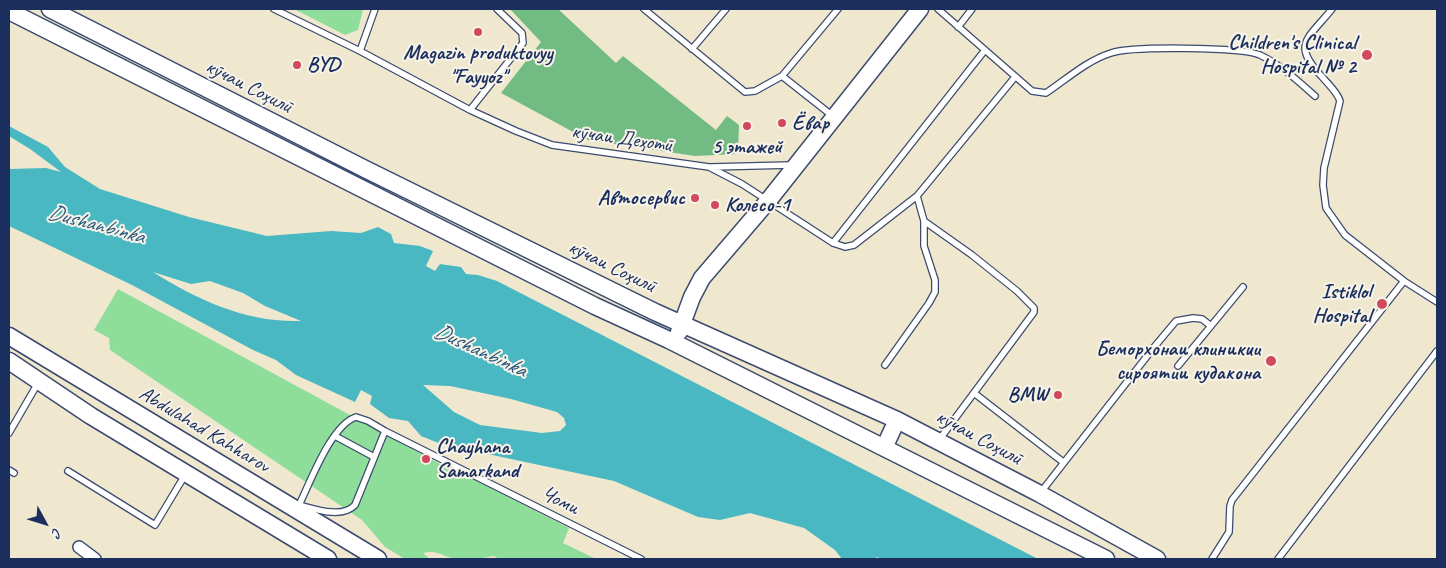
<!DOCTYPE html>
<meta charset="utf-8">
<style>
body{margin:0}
#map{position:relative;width:1446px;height:568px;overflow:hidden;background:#efe8ce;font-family:Caveat,sans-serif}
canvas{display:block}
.frame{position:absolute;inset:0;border:10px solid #1b2f5e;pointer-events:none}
.north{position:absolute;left:20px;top:498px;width:50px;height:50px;-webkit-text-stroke:4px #f7f3e8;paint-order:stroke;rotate:129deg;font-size:14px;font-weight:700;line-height:20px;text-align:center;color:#1b2f5e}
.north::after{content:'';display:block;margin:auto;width:18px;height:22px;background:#1b2f5e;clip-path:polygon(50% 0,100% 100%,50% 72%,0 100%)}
</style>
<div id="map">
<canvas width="1446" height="568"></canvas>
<div class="frame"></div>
<div class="north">С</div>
</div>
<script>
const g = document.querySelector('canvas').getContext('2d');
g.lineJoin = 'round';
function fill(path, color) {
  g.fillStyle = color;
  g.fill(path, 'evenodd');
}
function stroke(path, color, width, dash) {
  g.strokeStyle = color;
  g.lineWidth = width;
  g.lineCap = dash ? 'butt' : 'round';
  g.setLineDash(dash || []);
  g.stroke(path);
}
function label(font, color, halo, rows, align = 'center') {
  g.font = font + ' Caveat,sans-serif';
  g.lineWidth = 4;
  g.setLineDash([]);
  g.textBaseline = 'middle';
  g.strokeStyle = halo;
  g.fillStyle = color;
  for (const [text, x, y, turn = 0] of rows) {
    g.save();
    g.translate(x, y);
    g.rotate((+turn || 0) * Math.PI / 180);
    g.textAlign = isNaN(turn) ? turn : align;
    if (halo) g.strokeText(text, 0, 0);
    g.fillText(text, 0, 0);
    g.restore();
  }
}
fill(new Path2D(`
 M294,9H363L358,30L345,35Z
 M118,289L453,471L473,479L569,528L563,543L596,559H498L494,556C482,558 470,561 458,559C444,558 438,549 423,553L430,559H405L385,547L362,520L110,350L109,338L94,330Z`), '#8edd9b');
fill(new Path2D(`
 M510,9H558L616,63L623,56L716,130L727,116L739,125L738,154L695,156L588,140L501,93L541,42Z`), '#72bc83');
fill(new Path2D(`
 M9,126L48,147L65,167L100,189L189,217L267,236L331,231L361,233L378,227L391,234L394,243L420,246L433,251L426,266L435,271L440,264L461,267L466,274L478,275L497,281L1038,559H883L876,557V559H842L835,550L804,528L750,513L720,520L698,517L614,481L441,444L421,436L408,421L389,418L370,404L372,396L361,390L355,402L296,375L276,360L253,350L132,285L9,226V169L46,168L61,172L30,149L9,136ZM153,272L191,284L210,281L243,293L265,306L301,321C248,323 197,300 153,272ZM423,385L450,386L511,399L557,412L564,418L566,425L560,431L542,433L480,425L454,412Z`), '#49b8c2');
const lane = new Path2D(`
 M274,9L360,51L470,110L516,131L552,145L709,167L742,184L833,243L845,247L854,245L917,196L1015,77
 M644,9L745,92L755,91L782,76L838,9
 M938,9L1032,91L1046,93C1067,79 1086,61 1111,53C1131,46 1241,47 1260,55C1281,65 1298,81 1315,96
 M1332,9C1306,41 1291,44 1324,79C1330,86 1337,92 1340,101L1324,168L1323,185L1326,208L1345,235L1404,281
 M958,27L972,9
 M692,49L726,9
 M360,51L375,9
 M782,76L834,117
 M470,110L523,43L522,33L497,9
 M711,167L791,165
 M917,196L924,221L972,255L1017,291L1034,308V312L939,440
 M833,243L985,50
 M885,365L929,303L935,292V280L924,246V221
 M1178,366L1243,287
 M974,393L1063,462
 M356,417L368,421L385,431L355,505C342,519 315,509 299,505C310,483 331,425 356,417Z
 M385,431L641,559
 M9,433L38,383
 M335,436L374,457
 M9,470L14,473
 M68,471L155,525L185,475
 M1041,492L1155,346L1176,321L1193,318L1202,319L1211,326
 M1212,559L1229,532L1230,506L1232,500L1404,281L1437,302
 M1278,559L1437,351`);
const street = new Path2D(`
 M79,547L95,559`);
const secondary = new Path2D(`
 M50,9L365,169L655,312L897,420L1040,494L1157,559
 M9,11L595,306L669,340L1106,559
 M679,332L692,297L702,278L768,201L920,9
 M9,336L378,559
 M9,361L91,416L328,559
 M884,448L897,420`);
stroke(lane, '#3b4b6f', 8);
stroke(street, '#3b4b6f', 14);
stroke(secondary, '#3b4b6f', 19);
stroke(lane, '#fff', 5.5);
stroke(street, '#fff', 11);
stroke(secondary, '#fff', 16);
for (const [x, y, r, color] of [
 [478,32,5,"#d1495b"],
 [1367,55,6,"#d1495b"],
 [297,65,5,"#d1495b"],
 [782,123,5,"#d1495b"],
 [747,126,5,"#d1495b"],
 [695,198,5,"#d1495b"],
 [715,205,5,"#d1495b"],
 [1382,304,6,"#d1495b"],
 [1271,361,6,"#d1495b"],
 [1058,395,5,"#d1495b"],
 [426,459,5,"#d1495b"]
]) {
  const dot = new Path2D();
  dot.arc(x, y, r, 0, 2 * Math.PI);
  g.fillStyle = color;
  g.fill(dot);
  stroke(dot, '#f7f3e8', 2);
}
label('bold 21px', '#1b2f5e', '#f7f3e8', [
 ["Children's Clinical",1356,43],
 ["Hospital № 2",1356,67],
 ["Magazin produktovyy",478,53,"center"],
 ["\"Fayyoz\"",478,77,"center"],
 ["BYD",307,65,"left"],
 ["Ёвар",792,123,"left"],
 ["5 этажей",747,147,"center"],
 ["Автосервис",685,198],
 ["Колесо-1",725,205,"left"],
 ["Istiklol",1371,292],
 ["Hospital",1371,316],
 ["Беморхонаи клиникии",1260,349],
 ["сироятии кудакона",1260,373],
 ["BMW",1048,395],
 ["Chayhana",436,447,"left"],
 ["Samarkand",436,471,"left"]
], 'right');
label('21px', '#1b2f5e', '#f7f3e8', [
 ["кӯчаи Соҳилӣ",249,87,27],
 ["кӯчаи Деҳотӣ",622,139,8],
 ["кӯчаи Соҳилӣ",612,267,26],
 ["Abdulahad Kahharov",204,430,31],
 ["кӯчаи Соҳилӣ",979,438,28],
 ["Чоми",560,501,26]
]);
label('italic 22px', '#29587c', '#f7f3e8', [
 ["Dushanbinka",96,225,15],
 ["Dushanbinka",480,351,25]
]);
</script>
